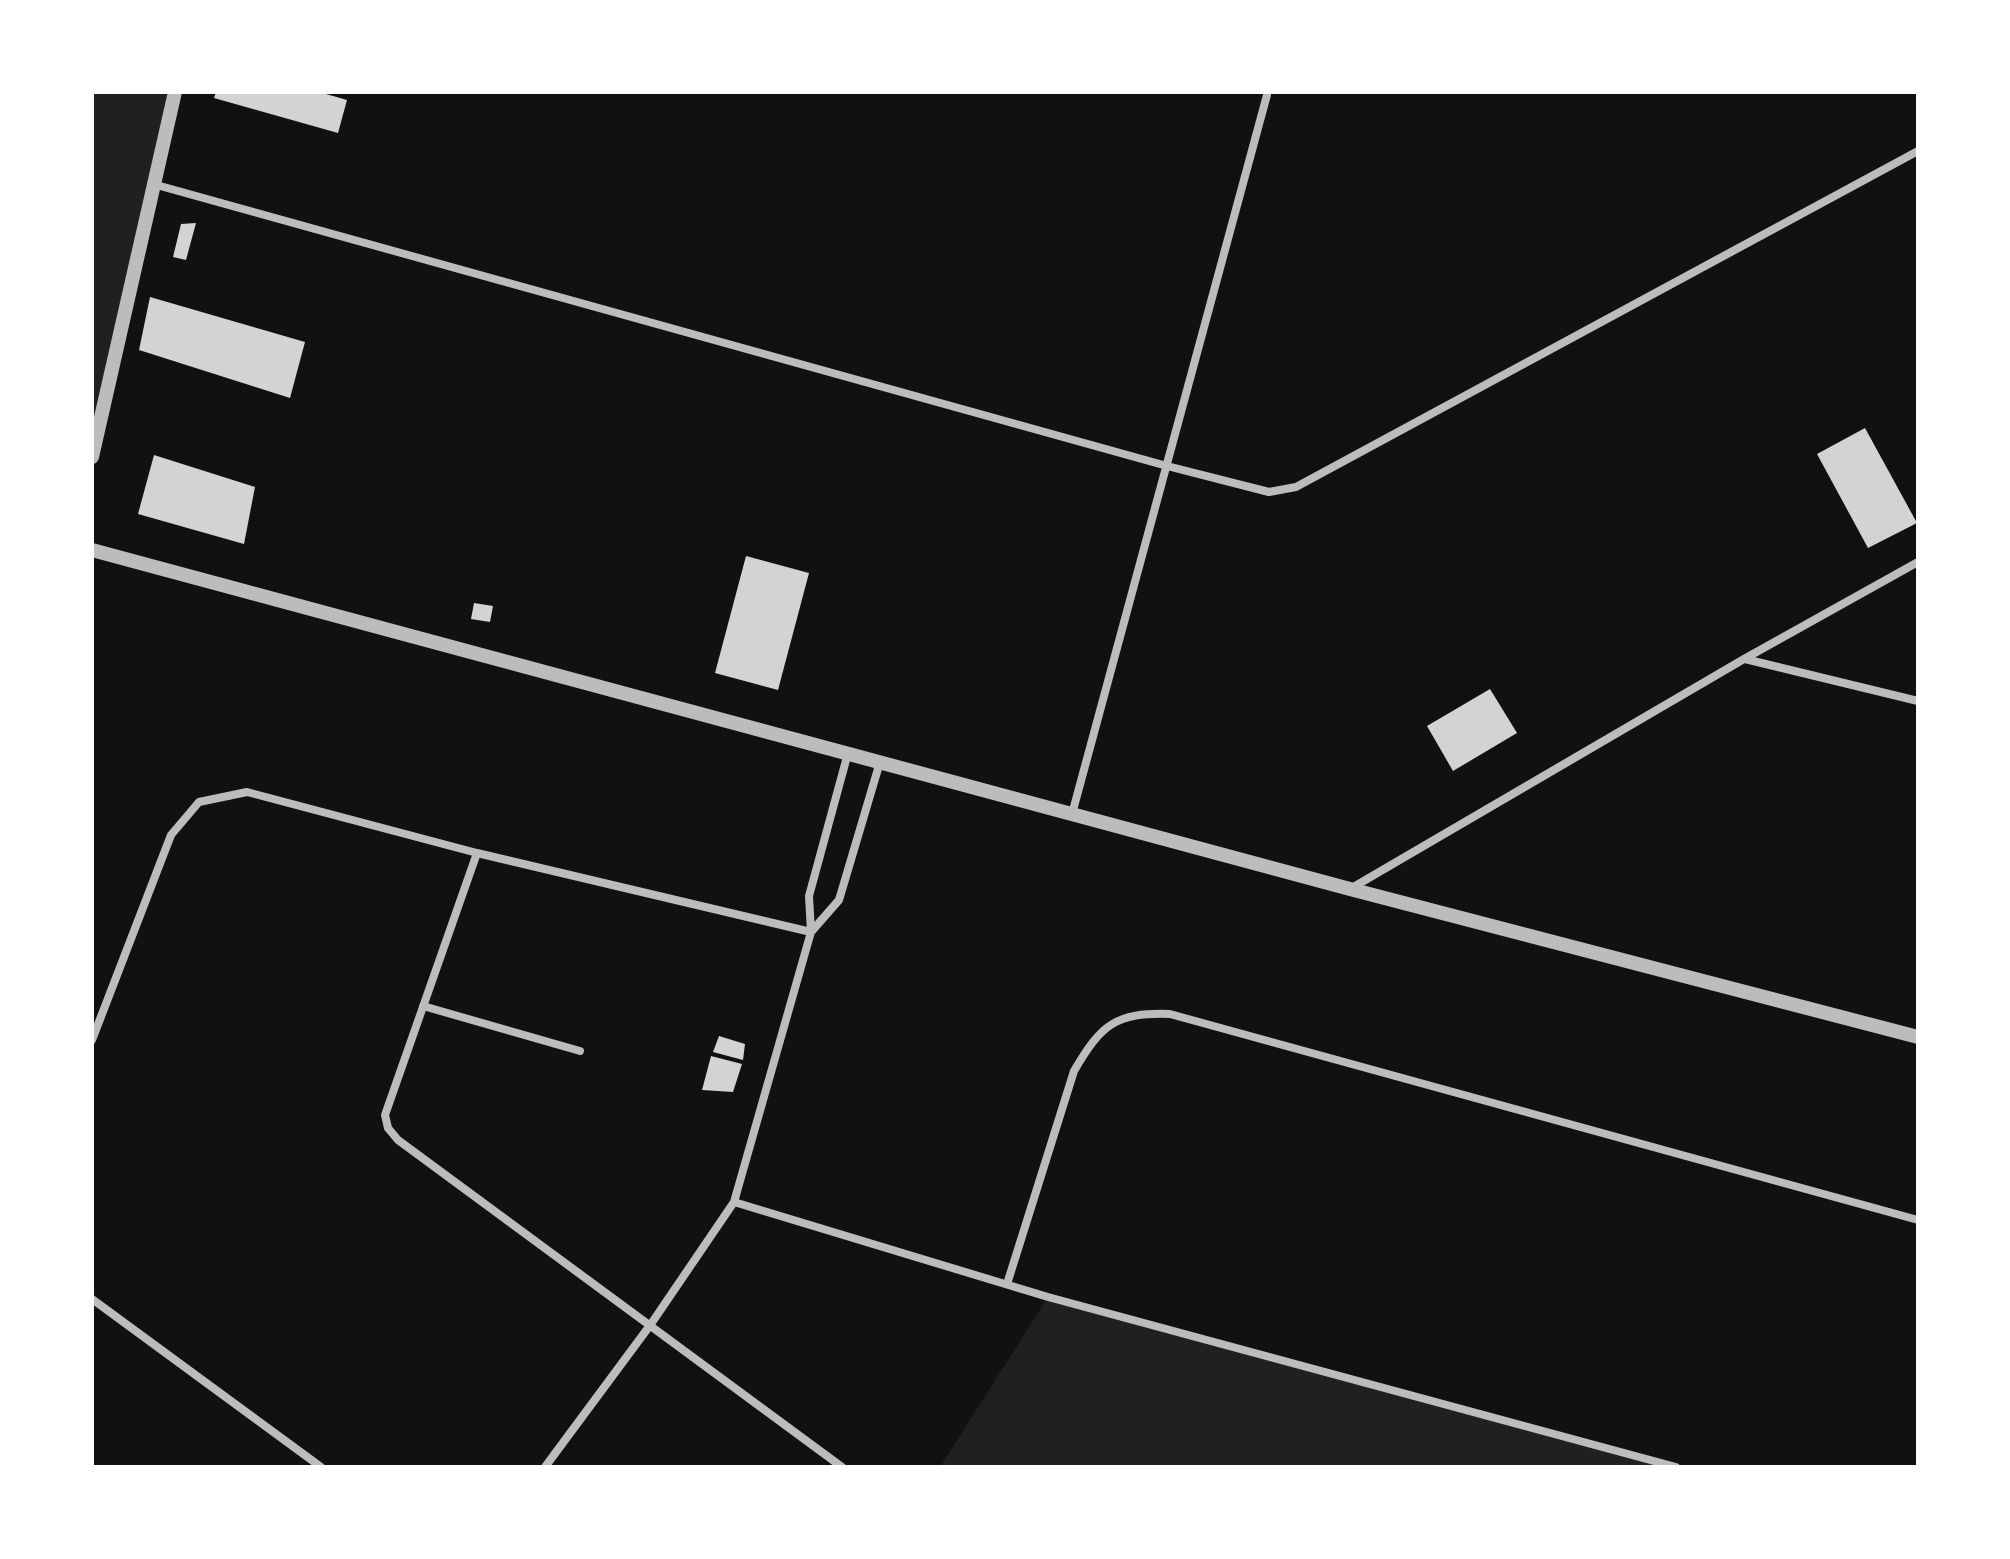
<!DOCTYPE html>
<style>
body{margin:0}
#map{position:relative;width:2010px;height:1559px;overflow:hidden;background:#111;font-family:"Work Sans",sans-serif}
canvas{display:block}
.frame{position:absolute;inset:0;border:94px solid #fff;pointer-events:none}
</style>
<div id="map">
<canvas width="2010" height="1559"></canvas>
<div class="frame"></div>
</div>
<script>
const g = document.querySelector('canvas').getContext('2d');
g.lineJoin = 'round';
function fill(path, color) {
  g.fillStyle = color;
  g.fill(path, 'evenodd');
}
function stroke(path, color, width, dash) {
  g.strokeStyle = color;
  g.lineWidth = width;
  g.lineCap = dash ? 'butt' : 'round';
  g.setLineDash(dash || []);
  g.stroke(path);
}
fill(new Path2D(`
 M92,92H181L92,463Z
 M1048,1297L1676,1467H940Z`), '#202020');
fill(new Path2D(`
 M216,92H319L347,100L338,133L214,98Z
 M196,223L186,260L173,257L181,224Z
 M150,297L305,342L290,398L139,350Z
 M1865,428L1917,523L1868,548L1817,454Z
 M154,455L255,487L244,544L138,514Z
 M746,556L809,573L778,690L715,673Z
 M474,603L493,606L490,622L471,619Z
 M1490,689L1517,733L1453,771L1427,726Z
 M719,1036L745,1044L743,1060L713,1052Z
 M711,1056L742,1064L733,1092L702,1090Z`), '#d3d3d3');
stroke(new Path2D(`
 M153,184L1167,466L1269,492L1296,487L1918,151
 M1745,659L1918,701
 M1072,814L1267,95
 M477,853L385,1115L388,1128L398,1140L842,1467
 M1350,889L1744,659L1918,562
 M811,932L839,900L880,762
 M423,1006L580,1051
 M92,1040L171,835L199,802L247,792L477,853L811,932
 M734,1202L1048,1297L1676,1467
 M1007,1284L1074,1071C1101,1025 1115,1012 1170,1014L1918,1220
 M92,1299L321,1467
 M545,1467L651,1324L734,1202L811,932L809,896L848,753`), '#bcbcbc', 8);
stroke(new Path2D(`
 M92,457L175,92
 M92,550L1350,889L1918,1037`), '#bcbcbc', 14);
</script>
